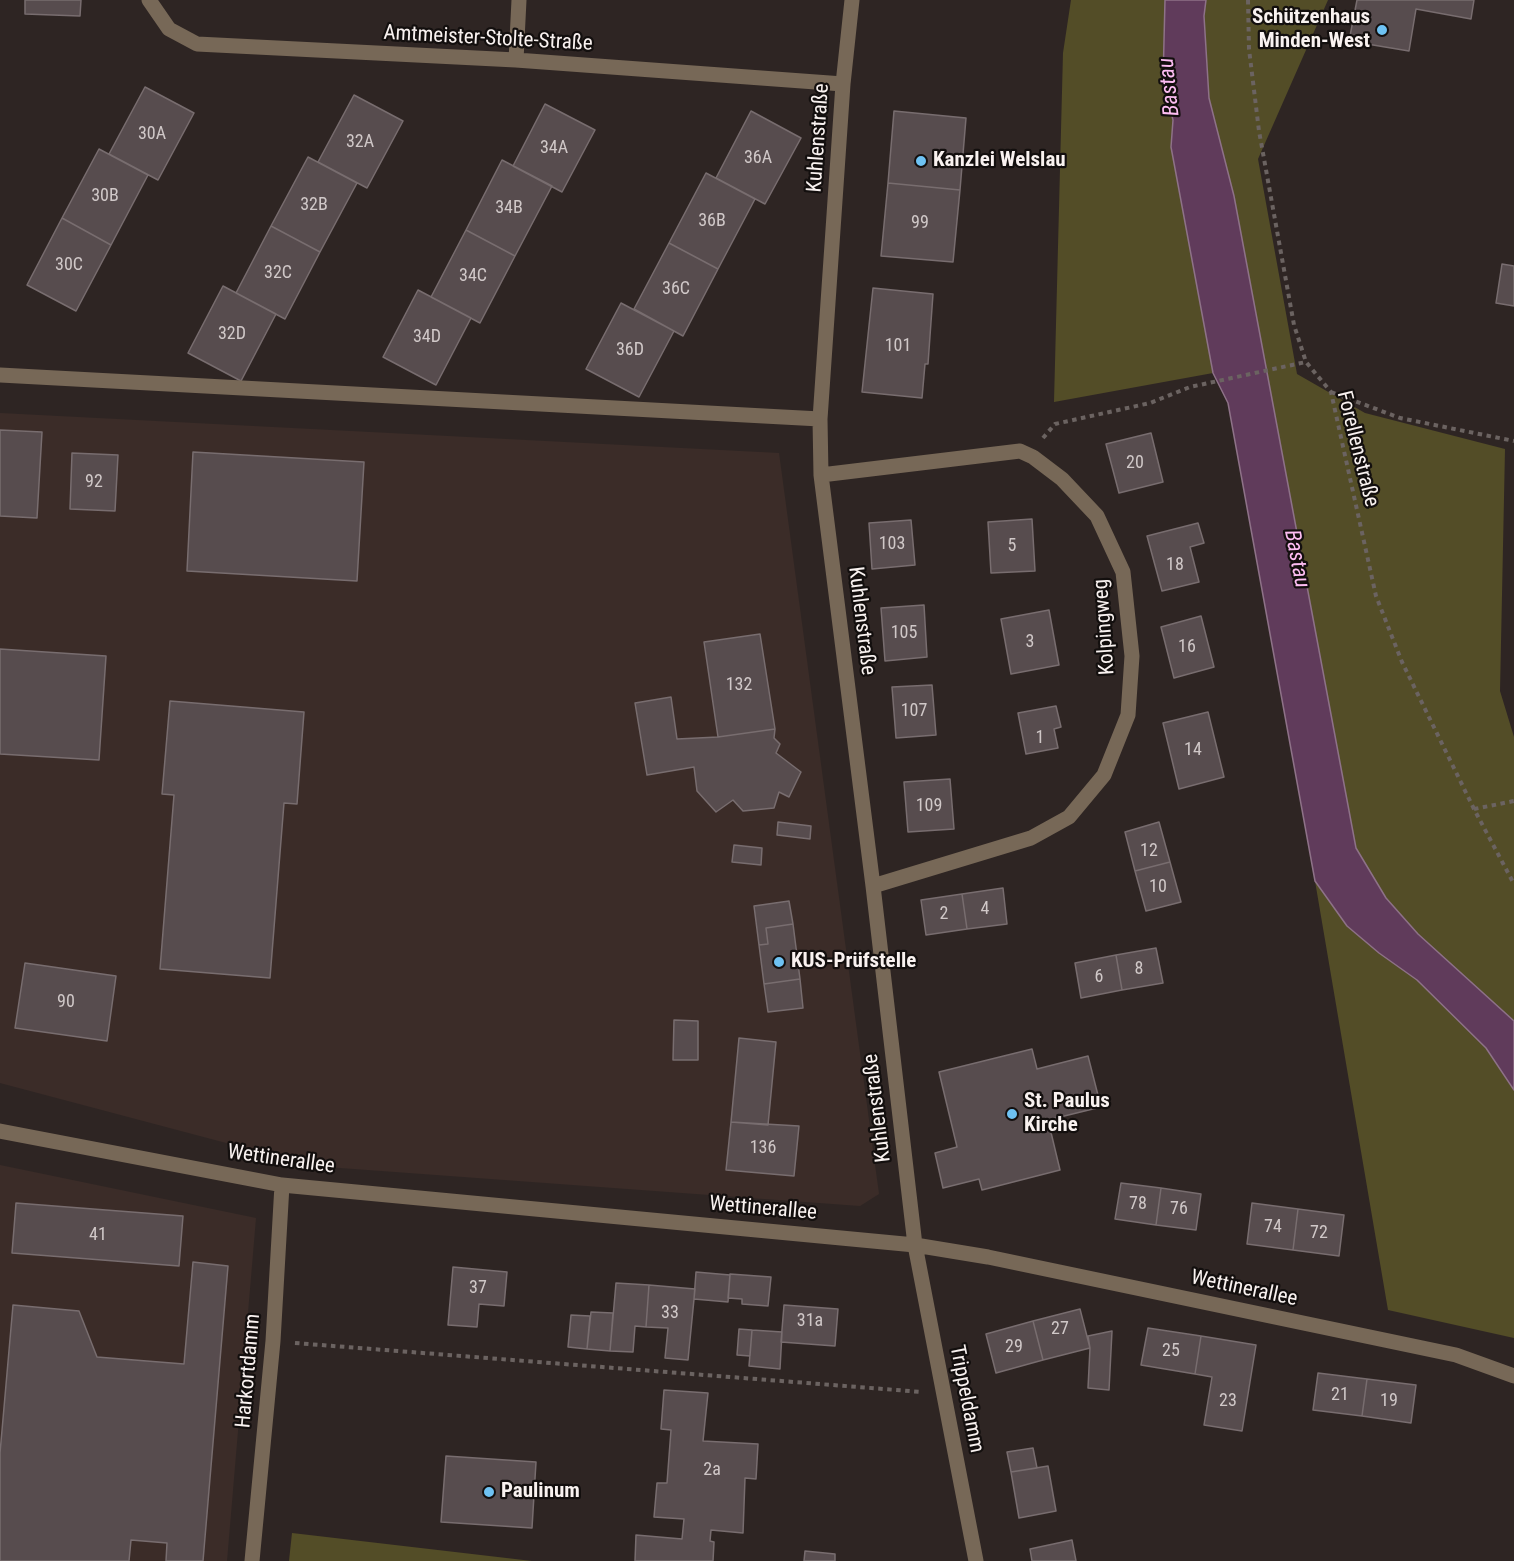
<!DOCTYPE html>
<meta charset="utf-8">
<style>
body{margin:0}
canvas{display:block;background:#2e2523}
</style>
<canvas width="1514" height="1561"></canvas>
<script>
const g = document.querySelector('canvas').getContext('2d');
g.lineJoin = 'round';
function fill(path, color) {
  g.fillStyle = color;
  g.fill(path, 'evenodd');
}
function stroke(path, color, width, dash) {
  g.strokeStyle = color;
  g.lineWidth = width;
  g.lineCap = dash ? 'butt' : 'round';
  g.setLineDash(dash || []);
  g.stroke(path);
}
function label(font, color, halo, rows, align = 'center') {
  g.font = font + ' "Roboto Condensed",sans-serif';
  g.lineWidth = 4.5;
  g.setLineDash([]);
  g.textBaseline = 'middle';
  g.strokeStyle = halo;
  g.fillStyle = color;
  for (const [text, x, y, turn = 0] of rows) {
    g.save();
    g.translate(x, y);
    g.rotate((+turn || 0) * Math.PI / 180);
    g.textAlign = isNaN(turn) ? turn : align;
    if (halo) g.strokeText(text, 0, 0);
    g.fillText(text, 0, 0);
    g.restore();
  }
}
fill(new Path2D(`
 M0,413L779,453L879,1194L860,1206L313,1166L0,1083Z
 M0,1165L256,1218L227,1561H0Z`), '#3b2c28');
fill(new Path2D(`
 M1071,0H1165L1163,82L1173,121L1171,147L1213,373L1054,402L1063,53Z
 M1206,0H1328L1258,159L1297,374L1365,413L1505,449L1500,691L1514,737V1021L1418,934L1386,898L1356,848L1234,196L1209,98L1204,16Z
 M1315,881L1347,926L1379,953L1417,980L1486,1048L1514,1090V1338L1388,1310Z
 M292,1533L532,1561H289Z`), '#534d27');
const water = new Path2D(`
 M1165,0H1206L1204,16L1209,98L1234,196L1356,848L1386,898L1418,934L1514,1021V1090L1486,1048L1417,980L1379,953L1347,926L1315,881L1228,403L1213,373L1171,147L1173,120L1163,82Z`);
fill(water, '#603b5b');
stroke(water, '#8e7288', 1.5);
const building = new Path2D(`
 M25,0H81L80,16L25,14Z
 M1357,0H1474L1471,19L1416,9L1409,51L1349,41Z
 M145,87L194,113L158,180L109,154Z
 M354,95L403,121L367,188L318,162Z
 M545,104L595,130L562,192L513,166Z
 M751,111L801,138L765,204L716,178Z
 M894,111L966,118L960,190L888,183Z
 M99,149L148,175L111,245L62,218Z
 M308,157L357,183L320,252L271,226Z
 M502,160L552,186L515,256L466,230Z
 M706,173L755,199L718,269L669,243Z
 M888,183L960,190L953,262L881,256Z
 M62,218L111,245L76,311L27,285Z
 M271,226L320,252L285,319L236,293Z
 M466,230L515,256L480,323L431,297Z
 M669,243L718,269L683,336L634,309Z
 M1502,264L1514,266V306L1496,303Z
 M223,286L276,314L241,381L188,353Z
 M873,288L933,294L928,364H925L922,398L862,392Z
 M418,290L471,318L436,385L383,357Z
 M621,303L674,331L639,397L586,369Z
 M0,430L42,432L37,518L0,516Z
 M1151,433L1163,482L1119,493L1106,444Z
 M193,452L364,462L357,581L187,571Z
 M72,453L118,455L115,511L70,509Z
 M1032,519L1035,571L991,573L988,522Z
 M911,520L915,565L872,569L869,523Z
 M1198,523L1204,543L1190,547L1199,582L1162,591L1147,536Z
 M924,605L927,657L885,661L881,608Z
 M1049,610L1059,665L1011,674L1001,619Z
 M1201,616L1214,667L1174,678L1161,627Z
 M760,634L775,729L718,737L704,642Z
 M0,649L106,656L99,760L0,754Z
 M932,685L936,735L896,738L892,687Z
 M671,697L677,739L718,737L775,729L774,738L780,744L776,753L801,772L789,797L779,792L774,808L743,811L733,800L716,812L697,791L694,767L647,775L635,703Z
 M170,701L304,712L297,804L284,803L270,978L160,969L174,795L162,794Z
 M1056,706L1061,727L1054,729L1058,748L1026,754L1018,713Z
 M1208,712L1224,777L1179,789L1163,723Z
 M950,779L954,829L908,832L904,782Z
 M778,822L811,826L810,839L777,835Z
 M1159,822L1170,862L1135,871L1125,832Z
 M734,845L762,848L761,865L732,862Z
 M1170,862L1181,902L1146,911L1135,871Z
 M1003,888L1007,924L967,929L962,894Z
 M962,894L967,929L926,935L921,900Z
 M789,901L793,924L766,928L768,944L759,945L754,906Z
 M793,924L800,979L764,984L759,945L768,944L766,928Z
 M1156,948L1163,983L1122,990L1116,955Z
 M1116,955L1122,990L1081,998L1075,963Z
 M25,963L116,976L107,1041L15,1028Z
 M800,979L803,1008L768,1012L764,984Z
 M674,1020L698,1021V1060H673Z
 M739,1038L776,1042L768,1125L731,1122Z
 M1032,1049L1037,1069L1088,1056L1101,1107L1048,1120L1060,1170L982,1190L979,1179L943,1188L935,1153L957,1147L939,1072Z
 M731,1122L799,1126L794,1176L726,1170Z
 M1121,1183L1161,1188L1156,1225L1115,1219Z
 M1161,1188L1201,1194L1196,1230L1156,1225Z
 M16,1203L183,1216L179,1266L12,1253Z
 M1252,1203L1298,1209L1293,1250L1247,1244Z
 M1298,1209L1344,1215L1339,1256L1293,1250Z
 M193,1262L228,1266L203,1561H166L167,1543L131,1540L129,1561H0V1453L13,1305L79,1311L97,1357L184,1364Z
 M453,1267L507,1272L504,1306L479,1304L477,1327L448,1325Z
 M696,1272L730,1275L728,1302L694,1299Z
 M730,1274L771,1277L768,1306L742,1304V1299L728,1298Z
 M616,1283L649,1285L646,1327L635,1326L633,1352L610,1351Z
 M649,1285L695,1289L688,1360L665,1358L668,1328L646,1327Z
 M784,1305L838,1309L835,1346L781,1342Z
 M1080,1309L1090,1348L1043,1360L1033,1321Z
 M591,1312L613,1313L610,1351L587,1349Z
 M571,1315L590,1316L587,1349L568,1347Z
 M1033,1321L1043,1360L996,1373L986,1334Z
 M1148,1328L1201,1336L1195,1374L1141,1365Z
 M739,1329L752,1330L750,1356L737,1355Z
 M752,1330L782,1332L780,1369L749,1366Z
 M1112,1331L1109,1390L1088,1388L1090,1348L1088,1336Z
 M1201,1336L1256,1345L1242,1431L1204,1425L1212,1377L1195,1374Z
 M1318,1373L1367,1379L1362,1416L1313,1410Z
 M1367,1379L1416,1385L1411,1423L1362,1416Z
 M664,1390L708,1393L703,1441L758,1444L756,1479L745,1478L743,1533L711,1530L710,1541L714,1542L713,1561H635L636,1535L682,1539L684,1519L654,1517L657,1483H667L671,1430L661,1429Z
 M1033,1448L1037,1468L1011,1472L1007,1452Z
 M446,1456L536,1462L532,1528L441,1522Z
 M1048,1466L1056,1511L1019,1518L1011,1472Z
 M1072,1540L1076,1561H1032L1030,1549Z
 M805,1551L835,1554V1561H804Z`);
fill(building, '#574c4e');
stroke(building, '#786d6f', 1.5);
stroke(new Path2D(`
 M1248,0L1249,49L1259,131L1294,325L1306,362L1331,392L1376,596L1402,662L1474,809L1514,884
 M1331,392L1400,418L1514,441
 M1043,438L1055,424L1150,403L1190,387L1306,362
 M1474,809L1514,801
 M295,1343L922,1392`), '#6b6361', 4, [4.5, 4.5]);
stroke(new Path2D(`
 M149,0L169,29L197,44L516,60L843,84
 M852,0L843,84L820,419L821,475L873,886L915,1245L976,1561
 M516,60L519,0
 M0,375L820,419
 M821,475L1020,451L1033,457L1062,479L1097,516L1123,572L1132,656L1128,715L1104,775L1069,817L1031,838L873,886
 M0,1131L282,1185L915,1245L988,1257L1456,1355L1514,1376
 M252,1561L273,1341L282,1185`), '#776857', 15);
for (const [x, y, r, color] of [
 [1382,30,6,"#6ec2f3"],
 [921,161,6,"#6ec2f3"],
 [779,962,6,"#6ec2f3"],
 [1012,1114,6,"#6ec2f3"],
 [489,1492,6,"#6ec2f3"]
]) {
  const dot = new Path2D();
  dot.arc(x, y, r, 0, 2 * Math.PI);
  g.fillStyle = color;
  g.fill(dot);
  stroke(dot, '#130f0e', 2);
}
label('18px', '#d0c8c8', null, [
 ["30A",152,134],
 ["32A",360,142],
 ["34A",554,148],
 ["36A",758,158],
 ["30B",105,196],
 ["32B",314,205],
 ["34B",509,208],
 ["36B",712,221],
 ["99",920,223],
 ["30C",69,265],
 ["32C",278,273],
 ["34C",473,276],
 ["36C",676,289],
 ["32D",232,334],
 ["34D",427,337],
 ["101",898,346],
 ["36D",630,350],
 ["20",1135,463],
 ["92",94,482],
 ["103",892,544],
 ["5",1012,546],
 ["18",1175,565],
 ["105",904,633],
 ["3",1030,642],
 ["16",1187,647],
 ["132",739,685],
 ["107",914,711],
 ["1",1040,738],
 ["14",1193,750],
 ["109",929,806],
 ["12",1149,851],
 ["10",1158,887],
 ["4",985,909],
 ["2",944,914],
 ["8",1139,969],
 ["6",1099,977],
 ["90",66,1002],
 ["136",763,1148],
 ["78",1138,1204],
 ["76",1179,1209],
 ["74",1273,1227],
 ["72",1319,1233],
 ["41",98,1235],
 ["37",478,1288],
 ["33",670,1313],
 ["31a",810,1321],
 ["27",1060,1329],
 ["29",1014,1347],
 ["25",1171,1351],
 ["21",1340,1395],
 ["23",1228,1401],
 ["19",1389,1401],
 ["2a",712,1470]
]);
label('bold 21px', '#f9f2f0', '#130f0e', [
 ["Schützenhaus",1370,18,"right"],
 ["Minden-West",1370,42,"right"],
 ["Kanzlei Welslau",933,161],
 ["KUS-Prüfstelle",791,962],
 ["St. Paulus",1024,1102],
 ["Kirche",1024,1126],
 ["Paulinum",501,1492]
], 'left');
label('21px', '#f9f2f0', '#130f0e', [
 ["Amtmeister-Stolte-Straße",488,39,3],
 ["Kuhlenstraße",819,138,-86],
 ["Forellenstraße",1357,449,76],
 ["Kuhlenstraße",861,621,83],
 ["Kolpingweg",1105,627,-94],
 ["Kuhlenstraße",878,1108,-97],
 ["Wettinerallee",281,1160,8],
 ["Wettinerallee",763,1209,5],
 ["Wettinerallee",1244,1289,12],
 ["Harkortdamm",249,1371,-85],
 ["Trippeldamm",966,1399,79]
]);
label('italic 22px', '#fdbdf2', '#130f0e', [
 ["Bastau",1170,87,-96],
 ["Bastau",1296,559,79]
]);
</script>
